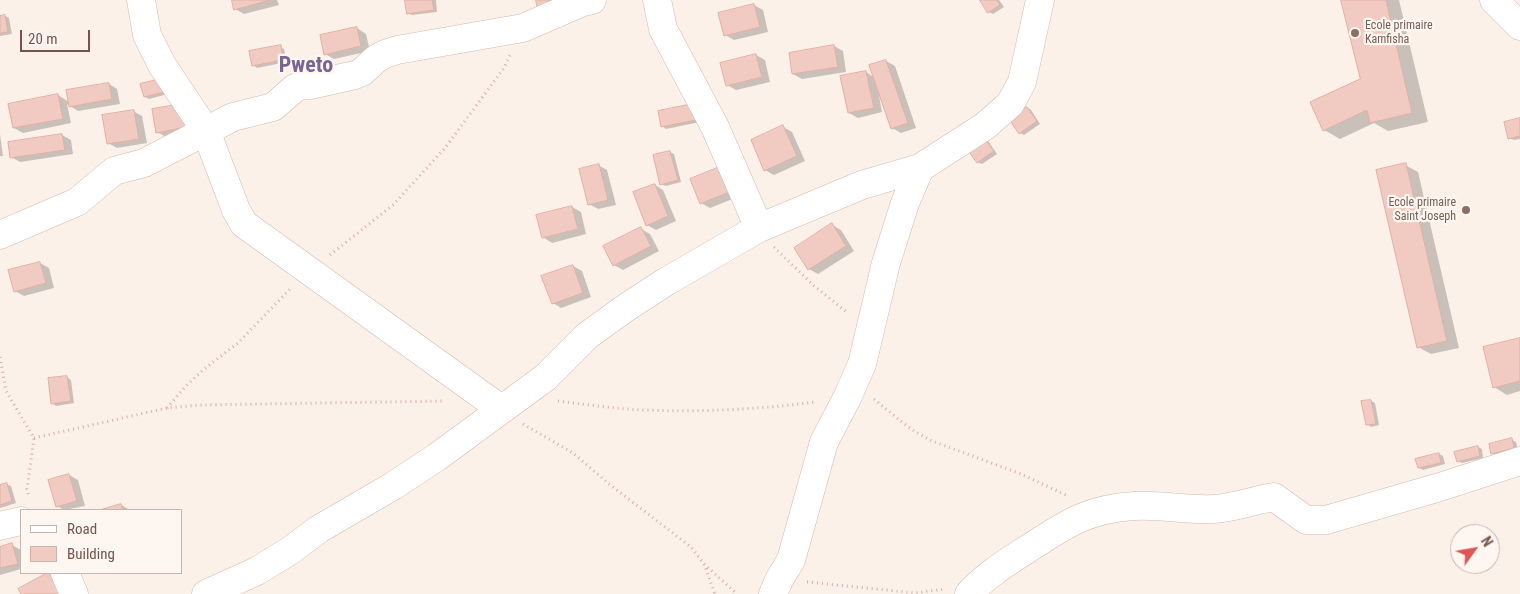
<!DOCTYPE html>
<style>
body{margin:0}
#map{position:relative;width:1520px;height:594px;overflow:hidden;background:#fcf1e9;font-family:"Roboto Condensed",sans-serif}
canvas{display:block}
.legend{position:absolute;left:20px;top:509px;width:162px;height:65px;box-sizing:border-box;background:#fef6f0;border:1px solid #c8b5af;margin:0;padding:6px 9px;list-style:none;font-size:15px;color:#76544d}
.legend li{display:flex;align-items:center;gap:10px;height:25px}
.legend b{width:25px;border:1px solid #c8b5af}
.north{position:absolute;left:1450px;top:524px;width:50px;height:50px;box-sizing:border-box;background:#fef6f0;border:1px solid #c8b5af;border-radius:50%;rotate:58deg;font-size:14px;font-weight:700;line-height:20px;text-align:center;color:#76544d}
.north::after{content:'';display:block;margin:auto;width:18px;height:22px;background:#e15653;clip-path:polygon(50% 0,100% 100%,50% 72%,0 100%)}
.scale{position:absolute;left:20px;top:30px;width:70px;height:22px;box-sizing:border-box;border:2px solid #76544d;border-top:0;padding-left:6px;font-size:15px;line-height:18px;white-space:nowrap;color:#76544d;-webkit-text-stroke:4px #fef6f0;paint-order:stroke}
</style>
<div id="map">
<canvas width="1520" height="594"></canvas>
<ul class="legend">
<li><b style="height:6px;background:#fff"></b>Road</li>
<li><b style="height:14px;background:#f1cbc2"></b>Building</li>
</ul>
<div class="north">N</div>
<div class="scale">20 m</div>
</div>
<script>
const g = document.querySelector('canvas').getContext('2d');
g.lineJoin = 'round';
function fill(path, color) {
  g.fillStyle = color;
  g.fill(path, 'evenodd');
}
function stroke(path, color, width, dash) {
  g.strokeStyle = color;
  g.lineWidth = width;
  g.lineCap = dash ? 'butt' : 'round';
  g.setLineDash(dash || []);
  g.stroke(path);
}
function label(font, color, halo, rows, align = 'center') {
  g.font = font + ' "Roboto Condensed",sans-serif';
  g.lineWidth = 4.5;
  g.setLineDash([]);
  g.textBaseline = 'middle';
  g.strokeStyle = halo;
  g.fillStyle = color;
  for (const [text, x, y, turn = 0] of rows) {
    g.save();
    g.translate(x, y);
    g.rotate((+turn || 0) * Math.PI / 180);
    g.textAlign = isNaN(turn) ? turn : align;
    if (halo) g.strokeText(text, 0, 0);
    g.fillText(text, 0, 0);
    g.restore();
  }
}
fill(new Path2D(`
 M233,0H277L279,5L244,14L235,9Z
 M406,0H436L437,12L412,15L408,13Z
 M981,0H999L1004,7L993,14L989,12Z
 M1343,0H1399L1428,122L1388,131L1374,123L1340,139L1324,130L1362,79Z
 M754,5L763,10L768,32L734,40L725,35Z
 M5,16L9,18L12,34L0,36V17Z
 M357,28L366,34L370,51L334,59L325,54Z
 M834,46L843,51L846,72L802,79L793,74Z
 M280,47L284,49L287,62L257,68L253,65Z
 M756,55L765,60L770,82L736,90L727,85Z
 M886,61L895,66L916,128L901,133L892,128L881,96H879L882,112L858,118L849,113L866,72L874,77Z
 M165,82L168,94L149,99L145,97Z
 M109,84L117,89L120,104L78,111L67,104L71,123L23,133L14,128L58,95L69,102Z
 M693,106L700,122L666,129L662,126Z
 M1027,108L1031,110L1040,124L1024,135L1020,133Z
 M153,110L195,131L166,137L157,132Z
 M133,111L142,116L147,143L117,148L108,143Z
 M1520,119V139L1514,140L1509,138Z
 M783,127L792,132L805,161L774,175L765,170Z
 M0,134L3,156H0Z
 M62,135L71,140L73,154L20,162L11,157Z
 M984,138L988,141L997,154L982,164L977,162Z
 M670,152L674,154L681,182L666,186L661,184Z
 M598,165L607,170L616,205L598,209L589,204Z
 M1405,165L1418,172L1459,348L1431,354L1418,347Z
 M692,180L740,196L710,208L701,203Z
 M655,185L663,190L676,221L656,230L647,225Z
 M572,207L581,212L586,234L552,243L543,237Z
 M832,225L841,230L854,251L818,274L809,269L796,249Z
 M641,229L650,234L659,251L623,270L614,265Z
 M40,263L49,268L54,288L24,296L15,291Z
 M573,266L582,271L591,297L561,308L553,303Z
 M1520,339V391L1507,395L1494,387Z
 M67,377L71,380L74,403L56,406L52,403Z
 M1371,401L1375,403L1379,425L1371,427L1367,424Z
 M1512,440L1516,442L1518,450L1496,455L1492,453Z
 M1478,447L1482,449L1483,458L1462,463L1458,461Z
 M1439,454L1443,456L1445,464L1423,470L1419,468Z
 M69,475L78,480L85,506L64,510L57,506Z
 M6,484L11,486L16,503L0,508V486Z
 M121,505L130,510H104Z
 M12,545L21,550V569L0,575V548Z`), '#0003');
const building = new Path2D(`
 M232,0H270L234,10Z
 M405,0H432L434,10L407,14Z
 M536,0H563L538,9Z
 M980,0H997L1000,5L988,13Z
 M1341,0H1386L1412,113L1370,123L1367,110L1323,131L1310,102L1360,79Z
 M754,4L760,27L724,36L718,13Z
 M5,15L8,32L0,33V16Z
 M357,27L361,46L324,55L320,35Z
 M281,45L283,60L252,66L249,51Z
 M834,45L838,67L792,74L789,53Z
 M756,54L762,77L726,86L720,63Z
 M886,60L908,123L891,129L869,65Z
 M866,71L874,108L848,113L840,76Z
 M161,79L165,92L144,97L140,84Z
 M109,83L112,99L69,107L66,90Z
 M58,94L63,119L13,128L8,104Z
 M183,104L187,127L156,133L152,109Z
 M693,104L696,120L661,127L658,111Z
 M1027,107L1037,121L1019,134L1009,119Z
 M134,110L139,139L107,144L102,115Z
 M1520,118V136L1508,139L1504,122Z
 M783,125L797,156L764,171L751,140Z
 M62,134L65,150L10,158L8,142Z
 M984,137L994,151L977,163L967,149Z
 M670,151L678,180L660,185L653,155Z
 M1406,163L1447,341L1417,348L1376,170Z
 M599,164L608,200L588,205L579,169Z
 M722,166L732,191L700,204L690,179Z
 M655,184L668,216L646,226L633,192Z
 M572,206L578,229L542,238L536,215Z
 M832,223L846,246L808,270L794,248Z
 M641,227L651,246L613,266L603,246Z
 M40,262L46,283L14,292L8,270Z
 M573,265L583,293L552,304L541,276Z
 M1520,338V381L1493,388L1483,347Z
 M67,376L71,401L51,404L48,378Z
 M1371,400L1376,424L1366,425L1361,401Z
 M1512,438L1514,448L1491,454L1489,444Z
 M1478,446L1480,456L1457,462L1454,452Z
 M1439,453L1441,463L1418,468L1415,459Z
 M69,474L77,501L56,507L48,480Z
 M7,483L12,501L0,505V485Z
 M121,504L123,510H100Z
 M12,543L18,564L0,568V547Z
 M47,573H49L61,594H21L18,589Z`);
fill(building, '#f1cbc2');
stroke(building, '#e3aea2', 1);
const minor = new Path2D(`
 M141,0L147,35L162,65L206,131L236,210L244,224L501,409
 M657,0L663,29L715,127L759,228
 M1494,0L1520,26
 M0,235L77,202L114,171L144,163L233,117L273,107L295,88L303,85H310L355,75L362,72L376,59L385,54L397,50L523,28L583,2L592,0
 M0,526L21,521
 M65,573L74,594
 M206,594L257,571L291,550L319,529L393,486L437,457L546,377L588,335L627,307L667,281L759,228L862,185L920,168L985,126L1010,104L1022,82L1040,0
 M773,594L779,580L791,560L824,442L847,398L862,364L886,263L905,203L920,168
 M969,594C985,576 1006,563 1026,550C1065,525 1086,509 1134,506C1161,504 1188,511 1214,509C1234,508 1254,500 1274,497L1306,520H1326L1440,487L1520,461`);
stroke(minor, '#d0b9b1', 29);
stroke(new Path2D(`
 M774,247L813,285L848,313
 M330,255L393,205L445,148L504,68L510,55
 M0,357L6,391L34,438L27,489L29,497
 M874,399L898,419L914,431L932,441L1021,474L1068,496
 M558,401C581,404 604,407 626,409C689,413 753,410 816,402
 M167,408L185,387L203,370L238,343L291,288
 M523,424L573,453L609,484L691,547L704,564L715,594
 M34,438L167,408L200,405L445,401
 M704,564L737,594
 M807,582L915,593L945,589`), '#d6aea4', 3, [1, 4]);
stroke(minor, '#fff', 28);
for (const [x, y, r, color] of [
 [1355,33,5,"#8d6e63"],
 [1466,210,5,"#8d6e63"]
]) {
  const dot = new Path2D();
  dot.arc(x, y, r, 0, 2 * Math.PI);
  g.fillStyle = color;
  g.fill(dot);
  stroke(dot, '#fef6f0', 2);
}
label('12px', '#785e54', '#fef6f0', [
 ["Ecole primaire",1365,26],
 ["Kamfisha",1365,40],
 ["Ecole primaire",1456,203,"right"],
 ["Saint Joseph",1456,217,"right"]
], 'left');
label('bold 22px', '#7a6592', '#fef6f0', [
 ["Pweto",306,66]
]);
</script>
